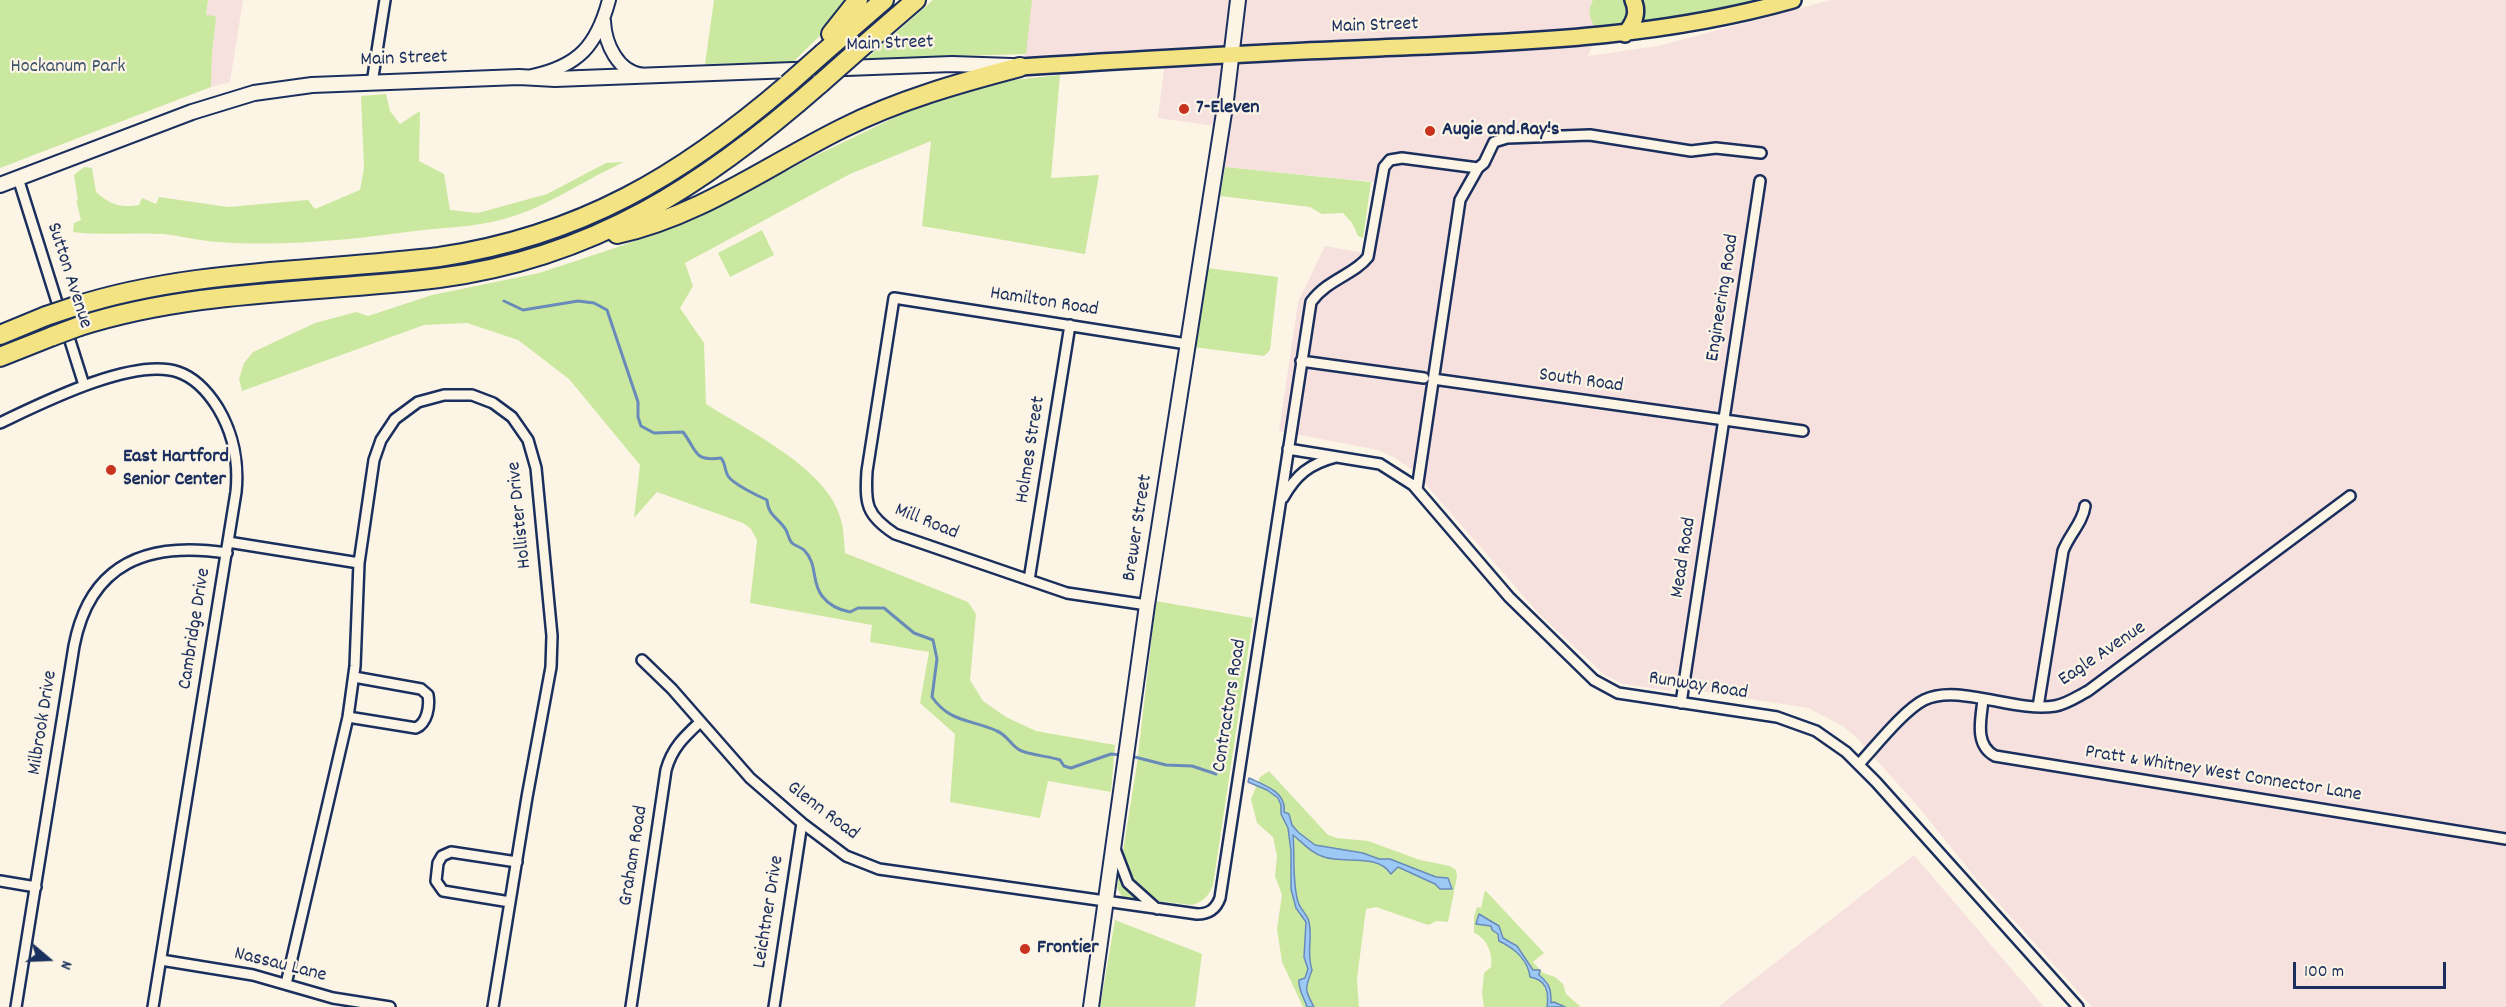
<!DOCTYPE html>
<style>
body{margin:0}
#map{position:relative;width:2506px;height:1007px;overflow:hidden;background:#fcf5e5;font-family:Dekko,sans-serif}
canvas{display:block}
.north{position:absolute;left:18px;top:929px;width:60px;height:60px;-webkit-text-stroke:4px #fcf5e5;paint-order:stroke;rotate:109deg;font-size:16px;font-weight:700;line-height:24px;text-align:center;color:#1b2f5e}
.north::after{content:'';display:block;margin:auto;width:21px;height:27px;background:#1b2f5e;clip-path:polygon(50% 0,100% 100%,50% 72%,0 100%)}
.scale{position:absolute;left:2293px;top:962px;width:153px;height:27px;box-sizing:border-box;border:3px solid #1b2f5e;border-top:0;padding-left:8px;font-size:18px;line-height:21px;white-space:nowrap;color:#1b2f5e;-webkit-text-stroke:4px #fcf5e5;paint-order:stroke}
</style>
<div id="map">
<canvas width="2506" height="1007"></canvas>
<div class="north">N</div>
<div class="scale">100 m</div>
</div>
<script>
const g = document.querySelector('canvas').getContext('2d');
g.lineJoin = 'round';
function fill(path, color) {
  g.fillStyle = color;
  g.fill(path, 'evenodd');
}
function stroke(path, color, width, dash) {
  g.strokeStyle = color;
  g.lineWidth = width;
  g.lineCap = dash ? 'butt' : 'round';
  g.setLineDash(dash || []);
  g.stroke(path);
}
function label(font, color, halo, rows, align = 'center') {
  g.font = font + ' Dekko,sans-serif';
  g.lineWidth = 4.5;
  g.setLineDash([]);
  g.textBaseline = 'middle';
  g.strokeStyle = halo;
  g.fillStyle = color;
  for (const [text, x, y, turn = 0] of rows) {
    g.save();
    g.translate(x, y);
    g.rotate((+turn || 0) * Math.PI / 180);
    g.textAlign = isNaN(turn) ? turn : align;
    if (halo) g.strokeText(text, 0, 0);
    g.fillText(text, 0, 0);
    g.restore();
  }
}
fill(new Path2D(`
 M208,0H243L230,82L211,87L212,54L216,19L206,15Z
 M1031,0H1593L1590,3L1598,32L1588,56L1658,46L1831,0H2506V1007H2092L1974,876L1920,809L1857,738L1843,726L1808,708L1673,687L1670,691L1623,684L1606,676L1540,615L1414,471L1395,458L1378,450L1279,431L1298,302L1325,246L1364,253L1376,182L1225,167L1209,156L1214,126L1158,118L1164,69L1160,52L1024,60Z
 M1914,855L2044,1007H1718Z`), '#f6e1de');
fill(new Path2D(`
 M0,0H208L206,15L215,16L216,19L212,54L211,87L0,168Z
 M714,0H850L835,21L793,62L705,64Z
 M933,0H1032L1026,54L866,59Z
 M1593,0H1626C1637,24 1616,27 1598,32C1591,21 1586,12 1593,0Z
 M1638,0H1764L1747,6L1644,24Z
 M1060,75L1051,178L1099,175L1085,254L922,226L931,141L850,174L685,263L693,286L680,308L704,343L706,404C748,431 829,469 841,520C844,530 844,542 845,553L968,602L976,614L970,680L983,701L1006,717L1036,731L1115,745L1111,792L1048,781L1040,818L950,802L955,734L920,703L929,652L870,642L872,625L750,603L757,540L751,529L743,523L657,492L634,518L640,465L569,379L518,340L467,323L424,325L242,391L239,379L244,363L253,352L315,323L356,312L368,316L432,295L539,273L615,248L685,223L819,154L929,101L1013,80Z
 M386,94L390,111L400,124L420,111L419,161L444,174L450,210L478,213L547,194L606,163L624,162C586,179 553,203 514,216C485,226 453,227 423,230C356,239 287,247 218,242C200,241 182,236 164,234C134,232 104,236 73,232L74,223L81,220L76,200L78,201L74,175L84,167L92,168L96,192C111,205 120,208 139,205L142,198L156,204L159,197L228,207L308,200L315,209L360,190L364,168L361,96Z
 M1225,167L1371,182L1363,238L1358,236L1352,223L1343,213L1322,214L1310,207L1220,196Z
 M762,230L774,255L730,277L718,253Z
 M1207,268L1278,277L1270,350L1264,356L1193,347Z
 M1156,601L1253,618L1213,885C1208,897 1204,901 1192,905L1122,897L1117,888L1137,764Z
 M1269,771L1328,835L1337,838L1368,841L1420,860L1450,866L1456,870L1457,877L1448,922L1437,921L1428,925L1376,907L1366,909L1357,979L1359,1007H1303L1282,962L1277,929L1282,895L1275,876L1277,856L1273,837L1257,823L1251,799L1260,777Z
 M1485,890L1544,953L1533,962L1543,973L1555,977L1563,984L1566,994L1581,1007H1565L1554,1002L1550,1003L1547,981L1533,970L1530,964L1511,941L1503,938L1491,926L1498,934L1500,941C1514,948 1528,960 1530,977C1547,980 1549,992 1547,1007H1484L1482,994L1484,973L1491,967C1493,954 1487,938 1474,933V916L1477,907L1481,908Z
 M1115,920L1202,954L1195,1007H1100Z`), '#cbe8a0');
const water = new Path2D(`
 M1249,778C1264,785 1287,792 1284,812L1289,814L1292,825L1298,832L1315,845L1363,853L1379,859H1390L1436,877L1448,878L1452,889H1440L1435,884L1398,867L1391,874C1377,853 1345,864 1324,857C1311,853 1303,843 1293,835C1295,857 1292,881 1298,902C1300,909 1308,915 1309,922C1313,939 1306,952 1312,970C1305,989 1304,989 1314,1007H1307C1304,997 1298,990 1299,980L1305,978L1308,969L1304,957L1306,922L1296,908L1291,889V851L1288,828L1281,814V805L1278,798L1267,790L1248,782Z
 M1479,914L1499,926L1503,938L1517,946L1533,970H1540L1539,975C1550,984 1551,989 1551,1003L1554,1002L1565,1007H1547C1549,992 1547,980 1530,977C1528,960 1514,948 1499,941L1498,934L1492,930L1491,926L1476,924Z`);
fill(water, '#9bc8f5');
stroke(water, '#688bb9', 1.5);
stroke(new Path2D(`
 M504,301L523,310L578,301L594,303L607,310L638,402V417L641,426L654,433L683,432C697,450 693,462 721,458C726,464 724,469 728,476C733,484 758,496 767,500C768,516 779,518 786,530C788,534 789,540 792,543C795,546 801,547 804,550C818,564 811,582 822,596C829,605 839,610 850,612L858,608H884L914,633L933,640L937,659L932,697C950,723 971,719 997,731C1007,735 1010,744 1018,749C1026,755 1049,756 1060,760L1064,766L1071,768L1111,754L1121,755
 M1131,756L1166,765L1192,766L1216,774`), '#688bb9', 3);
const minor = new Path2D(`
 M372,83L385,0
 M18,178L61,315
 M66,328L84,385
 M1301,361L1424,378
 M1433,379L1803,431
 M0,423C42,403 133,357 178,372C196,378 208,392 218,408C233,433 239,463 236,492L153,1007
 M1288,449L1380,464L1413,485L1509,597L1594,680L1618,693L1777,717L1816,731L1846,752L1876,782L2078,1007
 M1417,489L1460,200L1478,168
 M1283,498C1296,475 1309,464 1336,457
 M228,542L359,563
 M1029,580L1070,325
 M1147,605L1067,593L895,534C866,515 865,504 867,471L894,298L1187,344
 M642,660L672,689L750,778L802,823L846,856L879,869L1197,914C1209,914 1216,909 1220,898L1311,302C1328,279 1354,275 1368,257L1384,167L1390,160L1402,158L1478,168L1484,163L1494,142L1507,138L1590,135L1691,151L1716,148L1761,153
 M1983,700C1981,719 1974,745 1995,756L2506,839
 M1681,703L1760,181
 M2038,707L2063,551C2069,535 2083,522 2085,506
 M348,717L416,728C427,723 430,707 428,695L421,689L354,677
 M1859,764C1875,747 1904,710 1924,700C1958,683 2015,713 2055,706C2067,704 2078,696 2088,691L2350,496
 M1115,849L1128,883L1157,909
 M0,881L36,887
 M510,902L443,891L436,881L438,863L442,856L451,852L517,862
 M161,960L253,975L333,998L390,1007
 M286,984L348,717L355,666L359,563L374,460L381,440L395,419L418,402L444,395H472L493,403L512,417L528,440L536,468L552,636L551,667L527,797L493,1007
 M16,1007L74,646C90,562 149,541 227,553
 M631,1007L666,770C672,748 684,737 700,722
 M774,1007L802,823`);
const tertiary = new Path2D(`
 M604,21C605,44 618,72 643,75
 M532,76C579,66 597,45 609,0`);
const secondary = new Path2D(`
 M0,185L192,112L254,93L312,85L519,77L555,79L952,64L1012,66
 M1091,1007L1147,605L1226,100L1238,0`);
const primary = new Path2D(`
 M1625,34C1634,23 1639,13 1633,0
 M1020,67C1132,60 1244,53 1356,49C1506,42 1648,41 1793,0`);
const motorway = new Path2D(`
 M831,34L858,0
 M856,52L916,0
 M823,53L884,0
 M617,234C700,216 768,165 843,128C899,100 959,83 1020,67
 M73,307C190,269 317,272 439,257C580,236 681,176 788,84
 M80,326C196,289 319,293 439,278C594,258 706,184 821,83
 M0,335L46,316
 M0,357L53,336`);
stroke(minor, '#1b2f5e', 14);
stroke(tertiary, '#1b2f5e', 16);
stroke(secondary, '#1b2f5e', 18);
stroke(primary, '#1b2f5e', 20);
stroke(motorway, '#1b2f5e', 22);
stroke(minor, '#fcf5e5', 9);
stroke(tertiary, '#fcf5e5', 12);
stroke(secondary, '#fcf5e5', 14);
stroke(primary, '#f4e382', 15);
stroke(motorway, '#f4e382', 18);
const motorwayBridge = new Path2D(`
 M821,83L856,52
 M788,84L823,53
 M46,316L73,307
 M53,336L80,326`);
stroke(motorwayBridge, '#1b2f5e', 22, []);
stroke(motorwayBridge, '#f4e382', 18);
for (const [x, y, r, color] of [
 [1184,109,6,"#c8321e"],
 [1430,131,6,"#c8321e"],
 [111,470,6,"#c8321e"],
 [1025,949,6,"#c8321e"]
]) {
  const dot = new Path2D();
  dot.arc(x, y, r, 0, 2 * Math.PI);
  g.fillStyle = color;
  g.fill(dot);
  stroke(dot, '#fcf5e5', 2);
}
label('20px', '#1b2f5e', '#fcf5e5', [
 ["Main Street",1375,27,-2],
 ["Main Street",890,45,-2],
 ["Main Street",404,60,-2],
 ["Sutton Avenue",68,276,72],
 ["Engineering Road",1724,298,-81],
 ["Hamilton Road",1044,303,9],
 ["South Road",1581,382,8],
 ["Holmes Street",1032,450,-81],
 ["Hollister Drive",521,515,-96],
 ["Mill Road",926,523,22],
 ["Brewer Street",1139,528,-81],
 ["Mead Road",1685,558,-81],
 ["Cambridge Drive",196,629,-81],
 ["Eagle Avenue",2103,655,-34],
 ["Runway Road",1698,687,9],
 ["Contractors Road",1231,706,-81],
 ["Milbrook Drive",44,723,-81],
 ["Pratt & Whitney West Connector Lane",2223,775,9],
 ["Glenn Road",822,812,37],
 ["Graham Road",635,856,-81],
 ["Leichtner Drive",770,912,-81],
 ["Nassau Lane",280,966,14]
]);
label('20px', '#3e546b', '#fcf5e5', [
 ["Hockanum Park",68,68]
]);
label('bold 20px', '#1b2f5e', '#fcf5e5', [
 ["7-Eleven",1196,109],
 ["Augie and Ray's",1442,131],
 ["East Hartford",123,458],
 ["Senior Center",123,481],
 ["Frontier",1037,949]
], 'left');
</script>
